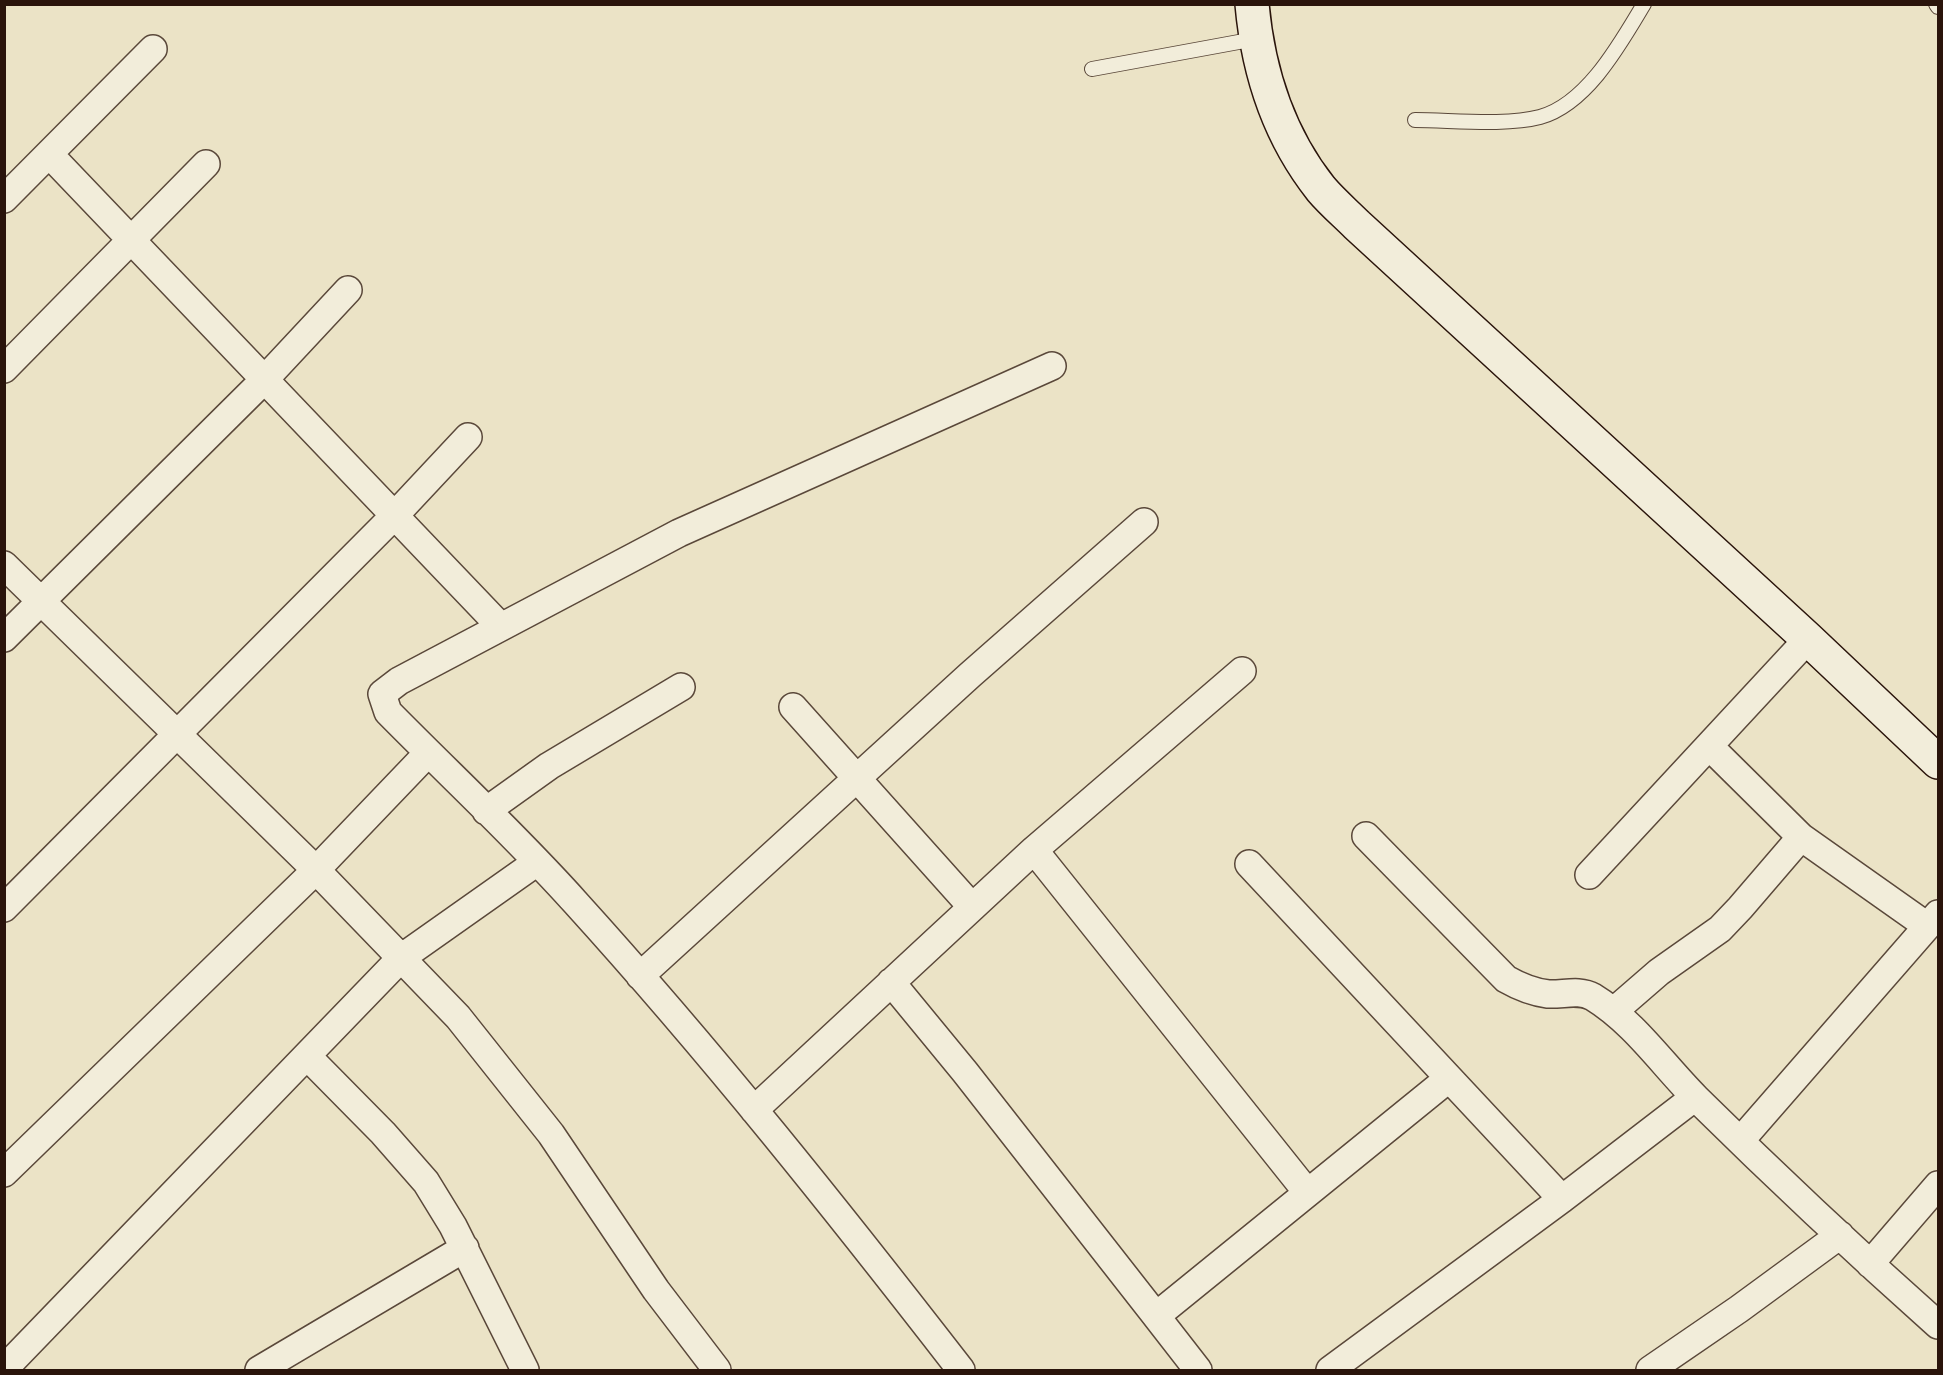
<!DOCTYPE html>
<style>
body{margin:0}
#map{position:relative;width:1943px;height:1375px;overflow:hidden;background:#ebe3c6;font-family:"EB Garamond",serif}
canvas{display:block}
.frame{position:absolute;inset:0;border:6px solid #2a140b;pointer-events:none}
</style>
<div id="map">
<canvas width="1943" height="1375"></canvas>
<div class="frame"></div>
</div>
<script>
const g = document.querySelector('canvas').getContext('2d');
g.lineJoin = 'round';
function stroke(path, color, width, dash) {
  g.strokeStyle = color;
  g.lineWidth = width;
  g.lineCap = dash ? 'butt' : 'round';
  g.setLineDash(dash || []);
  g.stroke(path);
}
const lane = new Path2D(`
 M1936,4L1938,7
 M1092,69L1255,39
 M1415,120C1451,120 1506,126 1540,117C1587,104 1620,44 1644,4`);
const street = new Path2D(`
 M49,154L501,627
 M4,199L153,49
 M4,369L206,164
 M4,565L316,870L458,1017L551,1134L656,1290L717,1370
 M4,638L264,380L348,290
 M793,707L972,907
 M1709,746L1801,837L1927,926
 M486,811L549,766L681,687
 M1366,836L1506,979C1520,987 1532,992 1548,994C1563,995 1579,989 1593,997C1634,1022 1663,1065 1696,1098C1775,1176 1856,1252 1938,1325
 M1034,850L1307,1192
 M1249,864L1562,1199
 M1589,875L1808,639
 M4,908L395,515L468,437
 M640,976L970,675L1144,522
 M891,982L965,1072L1156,1316
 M1614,1011L1659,972L1720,929L1740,908L1801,837
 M307,1056L383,1133L426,1182L453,1226L525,1370
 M754,1110L1034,850L1242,671
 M1741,1140L1938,914
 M4,1173L316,870L428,753
 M1870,1264L1938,1185
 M4,1369L401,958L537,862
 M259,1370L465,1248
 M961,1370C837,1210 711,1052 575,902C516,836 450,775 388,712L382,694L399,681L679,533L1052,366
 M1198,1370L1156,1316L1448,1079
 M1330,1370L1562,1199L1695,1097
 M1650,1370L1739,1309L1840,1235`);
const secondary = new Path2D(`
 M1252,4C1258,71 1279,136 1321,189C1332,202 1345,213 1357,225L1808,639L1938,762`);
stroke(lane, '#5a483a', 16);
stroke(street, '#5a483a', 30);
stroke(secondary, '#2a140b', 36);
stroke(lane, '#f2edda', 14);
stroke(street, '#f2edda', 27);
stroke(secondary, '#f2edda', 33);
</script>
